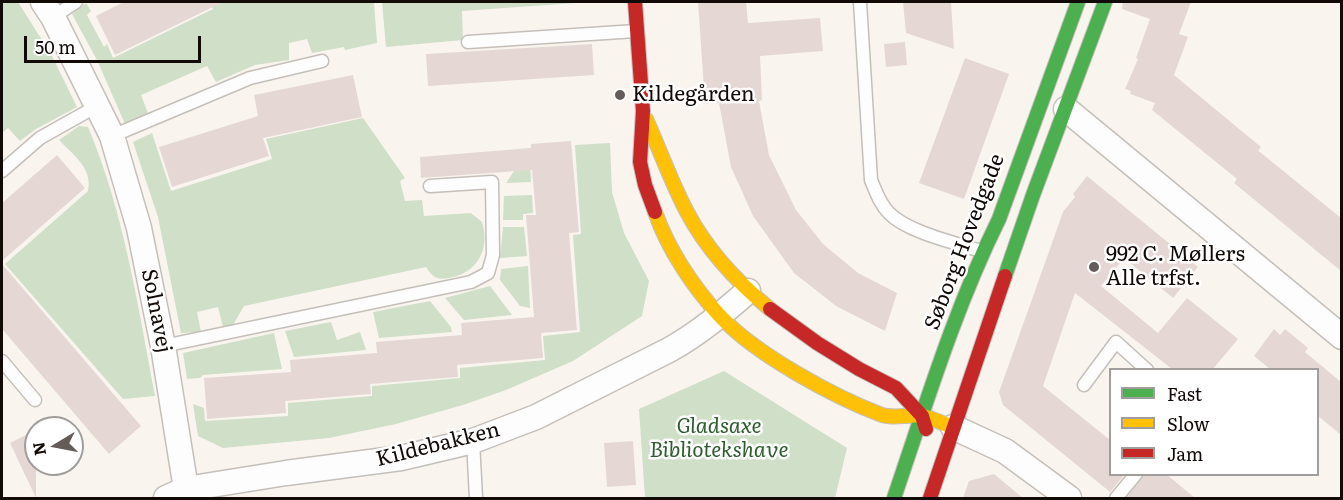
<!DOCTYPE html>
<meta charset="utf-8">
<style>
body{margin:0}
#map{position:relative;width:1343px;height:500px;overflow:hidden;background:#faf4ef;font-family:Literata,serif}
canvas{display:block}
.frame{position:absolute;inset:0;border:3px solid #110a06;pointer-events:none}
.legend{position:absolute;left:1109px;top:368px;width:210px;height:108px;box-sizing:border-box;background:#fff;border:2px solid #a09d9b;margin:0;padding:8px 10px;list-style:none;font-size:18px;color:#110a06}
.legend li{display:flex;align-items:center;gap:12px;height:30px}
.legend b{width:30px;border:2px solid #a09d9b}
.north{position:absolute;left:24px;top:416px;width:60px;height:60px;box-sizing:border-box;background:#fff;border:2px solid #a09d9b;border-radius:50%;rotate:260deg;font-size:16px;font-weight:700;line-height:24px;text-align:center;color:#110a06}
.north::after{content:'';display:block;margin:auto;width:21px;height:27px;background:#635c58;clip-path:polygon(50% 0,100% 100%,50% 72%,0 100%)}
.scale{position:absolute;left:24px;top:36px;width:177px;height:27px;box-sizing:border-box;border:3px solid #110a06;border-top:0;padding-left:8px;font-size:18px;line-height:21px;white-space:nowrap;color:#110a06;-webkit-text-stroke:4px #fff;paint-order:stroke}
</style>
<div id="map">
<canvas width="1343" height="500"></canvas>
<div class="frame"></div>
<ul class="legend">
<li><b style="height:8px;background:#4caf50"></b>Fast</li>
<li><b style="height:8px;background:#ffc107"></b>Slow</li>
<li><b style="height:8px;background:#c62828"></b>Jam</li>
</ul>
<div class="north">N</div>
<div class="scale">50 m</div>
</div>
<script>
const g = document.querySelector('canvas').getContext('2d');
g.lineJoin = 'round';
function fill(path, color) {
  g.fillStyle = color;
  g.fill(path, 'evenodd');
}
function stroke(path, color, width, dash) {
  g.strokeStyle = color;
  g.lineWidth = width;
  g.lineCap = dash ? 'butt' : 'round';
  g.setLineDash(dash || []);
  g.stroke(path);
}
function label(font, color, halo, rows, align = 'center') {
  g.font = font + ' Literata,serif';
  g.lineWidth = 5;
  g.setLineDash([]);
  g.textBaseline = 'middle';
  g.strokeStyle = halo;
  g.fillStyle = color;
  for (const [text, x, y, turn = 0] of rows) {
    g.save();
    g.translate(x, y);
    g.rotate((+turn || 0) * Math.PI / 180);
    g.textAlign = isNaN(turn) ? turn : align;
    if (halo) g.strokeText(text, 0, 0);
    g.fillText(text, 0, 0);
    g.restore();
  }
}
fill(new Path2D(`
 M2,2H18L52,56L77,107L36,129L20,141L8,128L2,133Z
 M209,2H374L377,43L345,50L344,47L312,53L307,39L289,43V60L255,65L216,82L207,66L141,95L148,113L125,124L97,60L72,14L86,3L91,11L87,15L104,47L107,44L113,58L213,9Z
 M382,2H589L462,11L463,40L386,47Z
 M363,118L405,178L400,181L405,201L422,200L424,216L471,213L482,222C490,247 479,271 453,277C439,280 434,280 426,267L244,306L233,325L223,327L218,307L197,312L201,332L181,333L158,217L133,142L152,133L171,191L272,159L266,139Z
 M79,126L88,127C124,212 138,306 155,396L123,399L5,264L88,191C93,168 73,155 59,140Z
 M610,143L612,192L624,233L649,281L642,316L573,361L506,390L463,405L396,424L329,438L223,448L198,436L193,404L204,408L205,421L288,416V403L372,396V386L460,378V368L545,360L543,336L580,332L573,235L581,234L575,145Z
 M529,149L531,182L506,183Z
 M532,195L533,213L523,214V220H503L504,196Z
 M503,227H524L527,256L500,258Z
 M528,266L530,308L520,306L500,280L501,269Z
 M490,286L512,315L464,320L445,298Z
 M430,301L451,327L452,332L379,338L373,312Z
 M331,322L337,340L360,332L366,350L294,357L285,331Z
 M274,333L282,369L203,375L200,378L187,379L183,353Z
 M724,371L847,448L835,498H645L639,409Z`), '#cfdfc8');
fill(new Path2D(`
 M124,2H223L115,55L96,16Z
 M698,2H746L748,23L820,18L823,51L760,56L762,100L759,101L769,155L796,210L823,244L858,273L897,293L885,331L836,306L794,273L753,216L731,167L719,103L705,104Z
 M903,2H951L954,49L906,33Z
 M1123,2H1191L1179,34L1188,37L1174,75L1261,147L1258,151L1260,152L1341,218V271L1234,183L1237,179L1152,110L1155,103L1130,94L1131,91L1125,89L1138,59L1136,58L1150,19L1122,9Z
 M905,42L907,65L886,67L884,44Z
 M592,44L594,75L428,86L426,54Z
 M965,58L1009,74L964,199L919,183Z
 M353,75L362,117L263,138L269,156L172,187L159,147L258,116L254,95Z
 M571,141L579,232L569,233L577,330L541,333L543,358L457,365L458,377L370,384L371,394L285,401L286,413L207,419L204,378L291,372L290,360L377,353L376,342L462,335L461,323L534,317L526,215H536L532,170L421,178L420,157L531,148V144Z
 M57,155L85,188L2,261V203Z
 M1087,176L1198,267L1173,298L1124,258L1101,286L1158,333L1187,298L1238,339L1213,369H1172L1075,293L1043,386L1110,440V474H1125L1110,492L1003,405L999,392L1063,212L1075,197L1073,194Z
 M2,264L141,426L109,454L2,329Z
 M1274,329L1280,335L1285,329L1308,348L1305,352L1341,382V435L1317,415V369H1270L1254,356Z
 M36,430V498L10,443Z
 M633,441L636,485L607,487L604,443Z
 M994,474L1023,498H963L969,481Z
 M1144,474H1166L1195,498H1126Z`), '#e5d8d4');
const lane = new Path2D(`
 M860,2L871,180C876,192 880,204 889,213C907,232 956,243 981,251
 M53,17L76,2
 M468,42L636,31
 M112,136L250,78L322,61
 M2,171L40,138L97,106
 M163,346L471,282L488,273L493,255L492,182L430,186
 M2,361L35,400
 M1084,385L1116,342L1147,370
 M473,441L476,498
 M1116,498L1136,474`);
const street = new Path2D(`
 M43,2L53,17L112,136L139,228L163,346L186,489
 M1066,109L1342,337
 M953,427L1005,451L1069,498
 M166,498L186,489L286,473L401,458L473,441L536,417L669,350C698,334 723,313 748,291`);
const fast = new Path2D(`
 M1005,276L1033,195L1105,2
 M894,498C926,404 955,308 999,219L1078,2`);
const slow = new Path2D(`
 M646,119C660,150 671,182 687,212C707,250 737,282 770,309
 M655,212C668,249 693,287 720,316C755,354 834,397 882,415C895,419 910,414 923,416C933,418 943,424 953,427`);
const jam = new Path2D(`
 M635,2L643,111L640,162L645,185L655,212
 M770,309L817,343L859,369L896,388L922,416L926,429
 M930,498L1005,276`);
stroke(lane, '#c5bfba', 15);
stroke(street, '#c5bfba', 27);
stroke(fast, '#c5bfba', 16);
stroke(slow, '#c5bfba', 16);
stroke(jam, '#c5bfba', 16);
stroke(lane, '#fefdfd', 12);
stroke(street, '#fefdfd', 24);
stroke(fast, '#4caf50', 14);
stroke(slow, '#ffc107', 14);
stroke(jam, '#c62828', 14);
for (const [x, y, r, color] of [
 [620,95,6,"#635c58"],
 [1094,267,6,"#635c58"]
]) {
  const dot = new Path2D();
  dot.arc(x, y, r, 0, 2 * Math.PI);
  g.fillStyle = color;
  g.fill(dot);
  stroke(dot, '#fff', 2);
}
label('21px', '#110a06', '#fff', [
 ["Kildegården",632,95],
 ["992 C. Møllers",1106,255],
 ["Alle trfst.",1106,279]
], 'left');
label('21px', '#110a06', '#fff', [
 ["Søborg Hovedgade",965,242,-69],
 ["Solnavej",156,311,79],
 ["Kildebakken",438,445,-14]
]);
label('italic 21px', '#2d5c2b', '#fff', [
 ["Gladsaxe",719,427],
 ["Bibliotekshave",719,451]
]);
</script>
